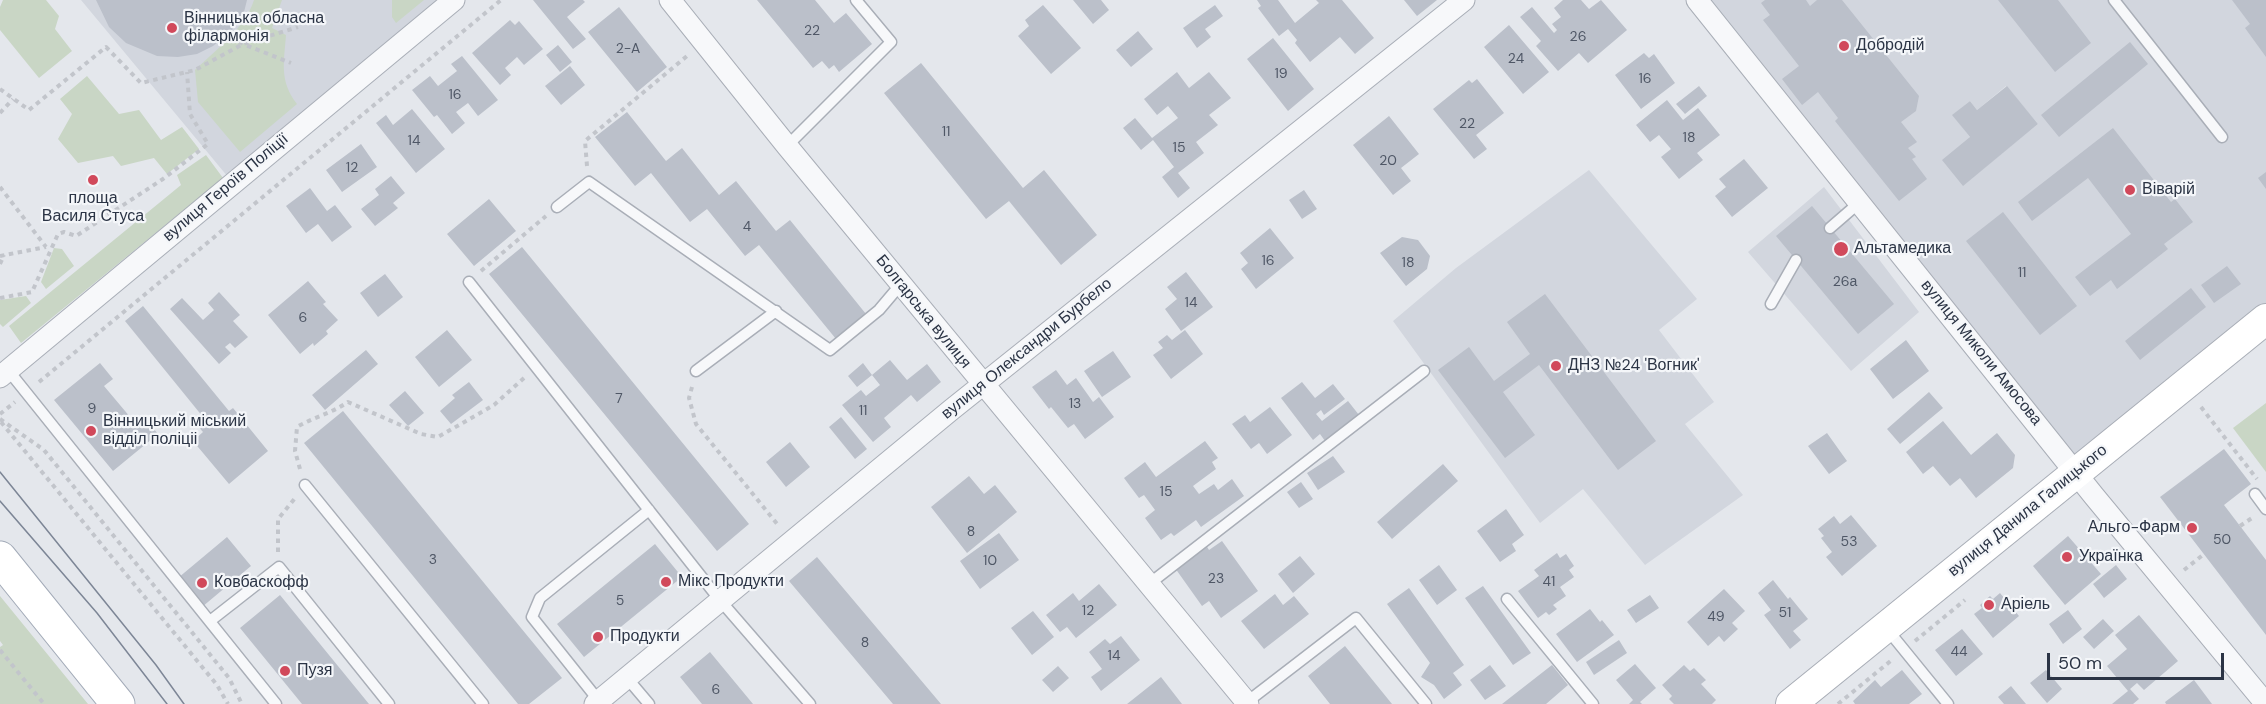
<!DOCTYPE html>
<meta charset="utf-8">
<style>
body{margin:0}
#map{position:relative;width:2266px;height:704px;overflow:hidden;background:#e4e7ec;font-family:"DM Sans",sans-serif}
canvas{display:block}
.scale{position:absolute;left:2047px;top:653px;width:177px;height:27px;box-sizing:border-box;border:3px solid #2b3445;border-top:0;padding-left:8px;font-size:18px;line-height:21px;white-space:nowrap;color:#2b3445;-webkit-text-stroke:4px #f4f6f9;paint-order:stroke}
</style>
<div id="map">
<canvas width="2266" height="704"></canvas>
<div class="scale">50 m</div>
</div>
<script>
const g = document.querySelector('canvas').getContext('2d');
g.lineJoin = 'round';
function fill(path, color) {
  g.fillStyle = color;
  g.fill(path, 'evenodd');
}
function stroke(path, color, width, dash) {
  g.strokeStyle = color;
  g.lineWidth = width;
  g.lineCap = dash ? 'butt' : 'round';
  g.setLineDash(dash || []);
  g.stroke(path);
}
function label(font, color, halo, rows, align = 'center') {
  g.font = font + ' "DM Sans",sans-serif';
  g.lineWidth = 4.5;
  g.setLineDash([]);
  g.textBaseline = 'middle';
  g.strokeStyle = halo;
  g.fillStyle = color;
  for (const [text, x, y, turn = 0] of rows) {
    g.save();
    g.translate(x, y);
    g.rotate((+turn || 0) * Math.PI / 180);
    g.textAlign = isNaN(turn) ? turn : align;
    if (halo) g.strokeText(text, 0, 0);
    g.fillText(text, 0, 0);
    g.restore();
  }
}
fill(new Path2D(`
 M81,0H454L233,183Z
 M1697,0H2266V319L2076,472ZM2006,86L2038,124L1963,185L1970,137L1953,115L1970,101L1977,110Z
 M1589,170L1697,299L1659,330L1714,402L1685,424L1743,495L1645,565L1583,489L1540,523L1393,321L1456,268Z
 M1824,187L1919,312L1851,371L1748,252Z`), '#d2d6de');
fill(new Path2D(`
 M3,0H46L59,16L55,29L72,51L39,78L0,30V7Z
 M254,0H282L272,28L286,35C284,62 279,81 297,104L240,152L198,102L195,70C216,50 245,28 254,0Z
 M392,0H424L396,23L392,17Z
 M87,76L119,114L139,110L161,140L182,127L199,149L167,174L154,158L121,166L113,156L78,163L58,139L72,114L60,99Z
 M206,155L223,178L21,343L9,326L181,185L177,175Z
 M54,248L62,249L74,266L46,289L41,282Z
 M26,296L31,303L3,327L0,324V300Z
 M2266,403V472L2233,428Z
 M0,596L88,704H0V647L3,645L0,641Z`), '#c9d6c5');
fill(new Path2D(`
 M96,0H247L244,12L232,30L213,46L197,54L178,57L157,56L126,43L109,27Z
 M533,0H583L585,2L567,17L586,39L573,49Z
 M757,0H815L834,23L846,13L872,44L839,72L834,65L829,69L822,61L813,68Z
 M1073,0H1101L1109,10L1093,24Z
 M1257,0H1278L1295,23L1319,3L1316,0H1342L1374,38L1355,54L1340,37L1310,62L1295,43L1297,40L1288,29L1279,36L1258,8L1261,6Z
 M1404,0H1437L1417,16Z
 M1563,0H1581L1589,9L1601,0L1627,30L1588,63L1579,53L1558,71L1536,46L1541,41L1520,17L1532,7L1554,33L1557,30L1552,24L1561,17L1554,8Z
 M1765,0H1806L1810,6L1817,0H1842L1919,96L1916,111L1901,122L1917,142L1908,148L1916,157L1912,159L1927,179L1899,201L1835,121L1838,118L1818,92L1802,105L1782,79L1799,66L1763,20L1770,15L1761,3Z
 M1998,0H2058L2091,43L2055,72Z
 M2232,0H2266V57L2245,28L2250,24Z
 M1043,5L1081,48L1051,74L1018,36L1029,26L1025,20Z
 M1215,5L1223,16L1205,29L1211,37L1197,48L1183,28Z
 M619,7L667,67L637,92L588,32Z
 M510,20L515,25L519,21L543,49L524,65L517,57L505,68L511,75L500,85L472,53Z
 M1509,25L1549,72L1523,94L1484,47Z
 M1138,31L1153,49L1131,67L1116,50Z
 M1273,38L1314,89L1288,111L1247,59Z
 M2130,42L2148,64L2059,137L2041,115Z
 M558,45L572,62L560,72L546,55Z
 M1644,53L1649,58L1654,54L1675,83L1641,109L1615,75Z
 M462,56L498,100L478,116L468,103L456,112L465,123L452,134L437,115L434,117L412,90L430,76L438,86L457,71L451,64Z
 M921,63L1023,188L1044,170L1097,235L1061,265L1009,201L986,219L884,93Z
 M570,66L585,85L561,105L545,86Z
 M1177,72L1189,88L1209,72L1231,98L1209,115L1218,125L1196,142L1204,153L1178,173L1190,188L1178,198L1162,177L1174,167L1153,140L1141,150L1123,128L1135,118L1152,138L1178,118L1168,106L1157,115L1144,99Z
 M1477,79L1504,113L1476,135L1487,149L1474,159L1433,109L1469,80L1472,83Z
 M1699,86L1707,96L1685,114L1676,104Z
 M2007,86L2038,124L1963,186L1942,160L1970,137L1952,115L1970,101L1977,110Z
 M1667,100L1683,120L1698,108L1720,135L1697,153L1703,160L1679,179L1661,157L1671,149L1659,135L1650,142L1636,125Z
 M412,109L445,149L416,173L376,123L386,115L393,125Z
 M627,112L666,161L682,148L719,195L736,181L776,231L790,220L866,314L836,339L759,245L745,256L707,209L690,222L651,173L635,186L595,137Z
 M1389,116L1419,154L1401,168L1411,181L1393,195L1353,145Z
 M2113,128L2171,202L2175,199L2193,222L2164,244L2168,249L2117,289L2111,280L2090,296L2075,277L2131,234L2088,178L2032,221L2018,202Z
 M361,144L377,167L342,192L326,170Z
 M1744,159L1768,188L1732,217L1715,196L1726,187L1719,179Z
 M2266,172V189L2258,178Z
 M391,176L405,193L393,203L398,208L375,226L361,209L379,195L375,189Z
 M310,188L327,211L335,205L352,227L332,242L318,224L306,233L286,206Z
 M1304,190L1317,209L1302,219L1289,200Z
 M489,199L516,231L474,266L447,234Z
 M1812,206L1894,304L1858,334L1776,236Z
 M2003,212L2077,306L2040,335L1966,241Z
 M1270,228L1294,258L1256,289L1241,269L1248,263L1240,253Z
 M1402,237L1418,240L1430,256L1427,269L1406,286L1380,253Z
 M522,247L749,524L717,551L489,274Z
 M2227,266L2241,284L2214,303L2201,285Z
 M1186,272L1213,307L1181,331L1165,309L1177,299L1167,287Z
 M385,274L403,297L378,317L360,293Z
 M308,281L326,302L323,304L338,320L326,331L328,334L314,346L313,343L300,354L268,315Z
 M2191,288L2206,307L2140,360L2125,341Z
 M219,292L240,315L233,321L248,337L235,348L230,343L225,347L231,353L219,364L170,309L182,298L203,320L214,310L208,303Z
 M1545,294L1656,441L1618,470L1539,365L1503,392L1535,435L1505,458L1438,370L1469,347L1494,381L1530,354L1507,322Z
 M143,306L229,411L233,408L268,451L229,484L193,441L203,432L195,423L203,417L125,321Z
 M447,330L472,360L439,387L415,357Z
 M1185,330L1203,354L1171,379L1153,355L1163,348L1158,342L1167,335L1172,340Z
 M1906,340L1929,371L1893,399L1870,369Z
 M366,350L378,364L325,410L312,395Z
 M1113,351L1131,377L1102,397L1084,371Z
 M890,360L907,380L927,364L941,382L917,402L911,395L884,418L891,427L873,442L842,405L861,390L866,396L880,385L872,375Z
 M100,363L113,379L104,386L136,424L144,417L158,434L113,471L54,400Z
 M863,363L872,375L857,387L848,376Z
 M1056,370L1067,385L1076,378L1093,402L1099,397L1114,417L1085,439L1074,424L1068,428L1051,407L1049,409L1032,387Z
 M469,382L483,400L451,424L440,411L455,398L452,395Z
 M1302,382L1315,398L1333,384L1345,399L1324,415L1321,410L1316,414L1322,421L1348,401L1359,415L1325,441L1320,434L1313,440L1281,398Z
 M405,391L424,413L408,426L389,405Z
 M1929,392L1943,408L1900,444L1887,429Z
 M1270,407L1292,435L1267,454L1259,443L1251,449L1232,424L1245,415L1250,422Z
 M343,411L562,678L529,704H518L304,443Z
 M841,417L867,449L855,459L829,427Z
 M1943,421L1971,455L1997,433L2015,455L2013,468L1976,498L1960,478L1950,486L1933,466L1923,474L1906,452Z
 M1827,433L1847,461L1829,474L1808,446Z
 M1205,441L1218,458L1212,462L1216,469L1193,486L1199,494L1214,484L1218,490L1232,479L1244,496L1201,527L1196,520L1174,536L1171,533L1161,540L1145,518L1155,510L1144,495L1139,498L1124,478L1145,462L1156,477Z
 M790,442L810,467L786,487L766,462Z
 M2224,449L2251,484L2224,505L2266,560V635L2160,497Z
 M1333,456L1345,472L1318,490L1307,473Z
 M1443,464L1458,481L1392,539L1377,522Z
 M969,476L984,494L995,485L1017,512L967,553L931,507Z
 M1301,482L1313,499L1299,508L1287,492Z
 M1506,509L1524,535L1512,544L1516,551L1500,562L1477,531Z
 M1851,515L1877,546L1842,576L1826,557L1832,552L1821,538L1824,536L1818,529L1834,516L1840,524Z
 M999,533L1019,560L980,589L960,561Z
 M2068,536L2101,574L2065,605L2033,566Z
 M227,537L251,566L202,607L178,578Z
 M1222,541L1258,591L1221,618L1209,601L1202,606L1175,568L1206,545L1209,550Z
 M655,544L682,577L584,657L557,624Z
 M1557,553L1560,558L1566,554L1574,566L1569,570L1574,577L1560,587L1566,596L1553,605L1557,609L1549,615L1546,612L1538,618L1518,591L1539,576L1534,570Z
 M1300,556L1315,574L1293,593L1278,574Z
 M817,557L941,704H893L789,581Z
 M1439,565L1457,590L1437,605L1419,580Z
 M2116,565L2127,579L2104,598L2093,584Z
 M1773,580L1788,599L1790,597L1808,619L1793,631L1801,640L1790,649L1764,615L1771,610L1758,593Z
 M1099,584L1117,605L1076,638L1067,627L1060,632L1046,615L1073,593L1079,601Z
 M1483,586L1531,653L1513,665L1465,598Z
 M1409,588L1464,665L1453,673L1462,685L1444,699L1434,685L1421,677L1430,663L1387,604Z
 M1724,589L1745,611L1732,623L1738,629L1724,642L1719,636L1708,646L1687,622Z
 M2000,593L2019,616L1993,638L1974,614L1982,608L1980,605L1990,596L1993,599Z
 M1275,594L1283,605L1294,596L1309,614L1264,649L1241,621Z
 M280,595L369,704H302L240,628Z
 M1650,595L1659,608L1636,623L1627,610Z
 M1590,609L1600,622L1602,620L1614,635L1577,662L1556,634Z
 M2068,610L2082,629L2063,644L2049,624Z
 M1033,611L1054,637L1032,655L1011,628Z
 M2139,615L2178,661L2144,690L2137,683L2130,689L2139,699L2133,704H2112L2128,691L2107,666L2127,649L2115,635Z
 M2103,619L2114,631L2094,649L2083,637Z
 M1962,629L1983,654L1956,676L1935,650Z
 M1121,636L1140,660L1101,691L1091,677L1102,669L1089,652L1105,639L1110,644Z
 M1619,640L1627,653L1594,675L1586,662Z
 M1345,646L1392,704H1330L1308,676Z
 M710,652L753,704H702L680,677Z
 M1635,664L1656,688L1640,702L1642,704H1629L1633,700L1616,680Z
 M1490,665L1506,686L1485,700L1470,680Z
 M1552,665L1568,685L1546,704H1502Z
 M1684,665L1690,671L1694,668L1706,680L1701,684L1716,700L1712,704H1674L1669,699L1672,696L1662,685Z
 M1058,666L1069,678L1053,692L1042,680Z
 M1902,670L1922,694L1909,704H1855L1853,701L1875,680L1881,687Z
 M2046,670L2062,689L2047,703L2030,683Z
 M1161,677L1182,704H1127Z
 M2194,680L2212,704H2166L2165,702Z
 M2011,686L2026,704H2004L1998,697Z`), '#bbc0ca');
const lane = new Path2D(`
 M2114,0L2222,137
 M787,146L891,42L856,0
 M557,207L589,182L830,350L879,310L901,284
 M1830,228L1860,202
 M469,282L719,599L810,704
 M1771,304L1796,260
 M8,370L276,704
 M696,371L776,311
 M305,485L483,704
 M2255,494L2266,509
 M1149,584L1424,371
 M1507,599L1593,704
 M210,621L279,567L389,704
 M1887,629L1948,704
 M627,678L649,704
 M599,701L532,617L540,598L649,510
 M1247,702L1356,618L1426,704`);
const street = new Path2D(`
 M670,0L787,146L1248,704
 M1697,0L2094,496L2266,704
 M0,377L454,0
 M595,704L951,410L1464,0`);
const secondary = new Path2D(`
 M1791,704L2266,319`);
const primary = new Path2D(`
 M0,558L118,704`);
stroke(lane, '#a9aeb7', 13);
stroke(street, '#a9aeb7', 23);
stroke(secondary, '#a9aeb7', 32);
stroke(primary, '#a3abb8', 35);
stroke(new Path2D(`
 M232,36L243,44L291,63
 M0,89L29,110L106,47L141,83L195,70L243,44L298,27
 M0,113L13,99
 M587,166L585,141L687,56
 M0,187L46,247
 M0,256L46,247
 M0,264L4,255
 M481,271L546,216
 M0,298L32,292L58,234L64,232L76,236L163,179L208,144L190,114L187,72
 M39,382L501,0
 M692,387L689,398L696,424L778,525
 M2201,407L2257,479
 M0,414L15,402
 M0,419L44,450L229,678L242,704
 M1,422L217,685L228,704
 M300,469L295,451L297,427C314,417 332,413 348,402L421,434L438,437L494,405L524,378
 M2240,526L2252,518
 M278,552V519L296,497
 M2184,570L2204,554
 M1915,641L1965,600
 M0,650L44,704
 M1838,704L1893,659`), '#c2c5cb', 4, [4.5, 4.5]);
stroke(lane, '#f7f8fa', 10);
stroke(street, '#f7f8fa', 21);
stroke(secondary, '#fff', 30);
stroke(primary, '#fff', 33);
stroke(new Path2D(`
 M0,472L156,665L184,704
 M0,501L97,613L167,704`), '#7d8696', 1.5);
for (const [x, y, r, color] of [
 [172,28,6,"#d1495b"],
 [1844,46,6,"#d1495b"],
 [93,180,6,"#d1495b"],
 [2130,190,6,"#d1495b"],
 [1841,249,8,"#d1495b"],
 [1556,366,6,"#d1495b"],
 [91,431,6,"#d1495b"],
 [2192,528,6,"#d1495b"],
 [2067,557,6,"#d1495b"],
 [666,582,6,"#d1495b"],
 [202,583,6,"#d1495b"],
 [1989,605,6,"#d1495b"],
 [598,637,6,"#d1495b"],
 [285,671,6,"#d1495b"]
]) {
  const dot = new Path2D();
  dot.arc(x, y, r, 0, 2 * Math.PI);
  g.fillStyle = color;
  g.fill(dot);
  stroke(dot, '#f4f6f9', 2);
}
label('14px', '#4f5766', null, [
 ["22",812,31],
 ["26",1578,37],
 ["2-A",628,49],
 ["24",1516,59],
 ["19",1281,74],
 ["16",1645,79],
 ["16",455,95],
 ["22",1467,124],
 ["11",946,132],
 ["18",1689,138],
 ["14",414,141],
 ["15",1179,148],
 ["20",1388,161],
 ["12",352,168],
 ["4",747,227],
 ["16",1268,261],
 ["18",1408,263],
 ["11",2022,273],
 ["26а",1845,282],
 ["14",1191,303],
 ["6",303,318],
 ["7",619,399],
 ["13",1075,404],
 ["9",92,409],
 ["11",863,411],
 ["15",1166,492],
 ["8",971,532],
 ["50",2222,540],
 ["53",1849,542],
 ["3",433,560],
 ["10",990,561],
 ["23",1216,579],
 ["41",1549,582],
 ["5",620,601],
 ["12",1088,611],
 ["51",1785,613],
 ["49",1716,617],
 ["8",865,643],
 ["44",1959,652],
 ["14",1114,656],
 ["6",716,690]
]);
label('16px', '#2b3445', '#f4f6f9', [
 ["Вінницька обласна",184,19],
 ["філармонія",184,37],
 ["Добродій",1856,46],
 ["Віварій",2142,190],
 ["площа",93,199,"center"],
 ["Василя Стуса",93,217,"center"],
 ["Альтамедика",1854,249],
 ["ДНЗ №24 'Вогник'",1568,366],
 ["Вінницький міський",103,422],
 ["відділ поліціі",103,440],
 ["Альго-Фарм",2180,528,"right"],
 ["Українка",2079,557],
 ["Мікс Продукти",678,582],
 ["Ковбаскофф",214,583],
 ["Аріель",2001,605],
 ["Продукти",610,637],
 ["Пузя",297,671]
], 'left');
label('16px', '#2b3445', '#f4f6f9', [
 ["вулиця Героїв Поліції",226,188,-40],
 ["Болгарська вулиця",923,312,51],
 ["вулиця Олександри Бурбело",1027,349,-39],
 ["вулиця Миколи Амосова",1981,353,51],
 ["вулиця Данила Галицького",2028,511,-39]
]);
</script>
